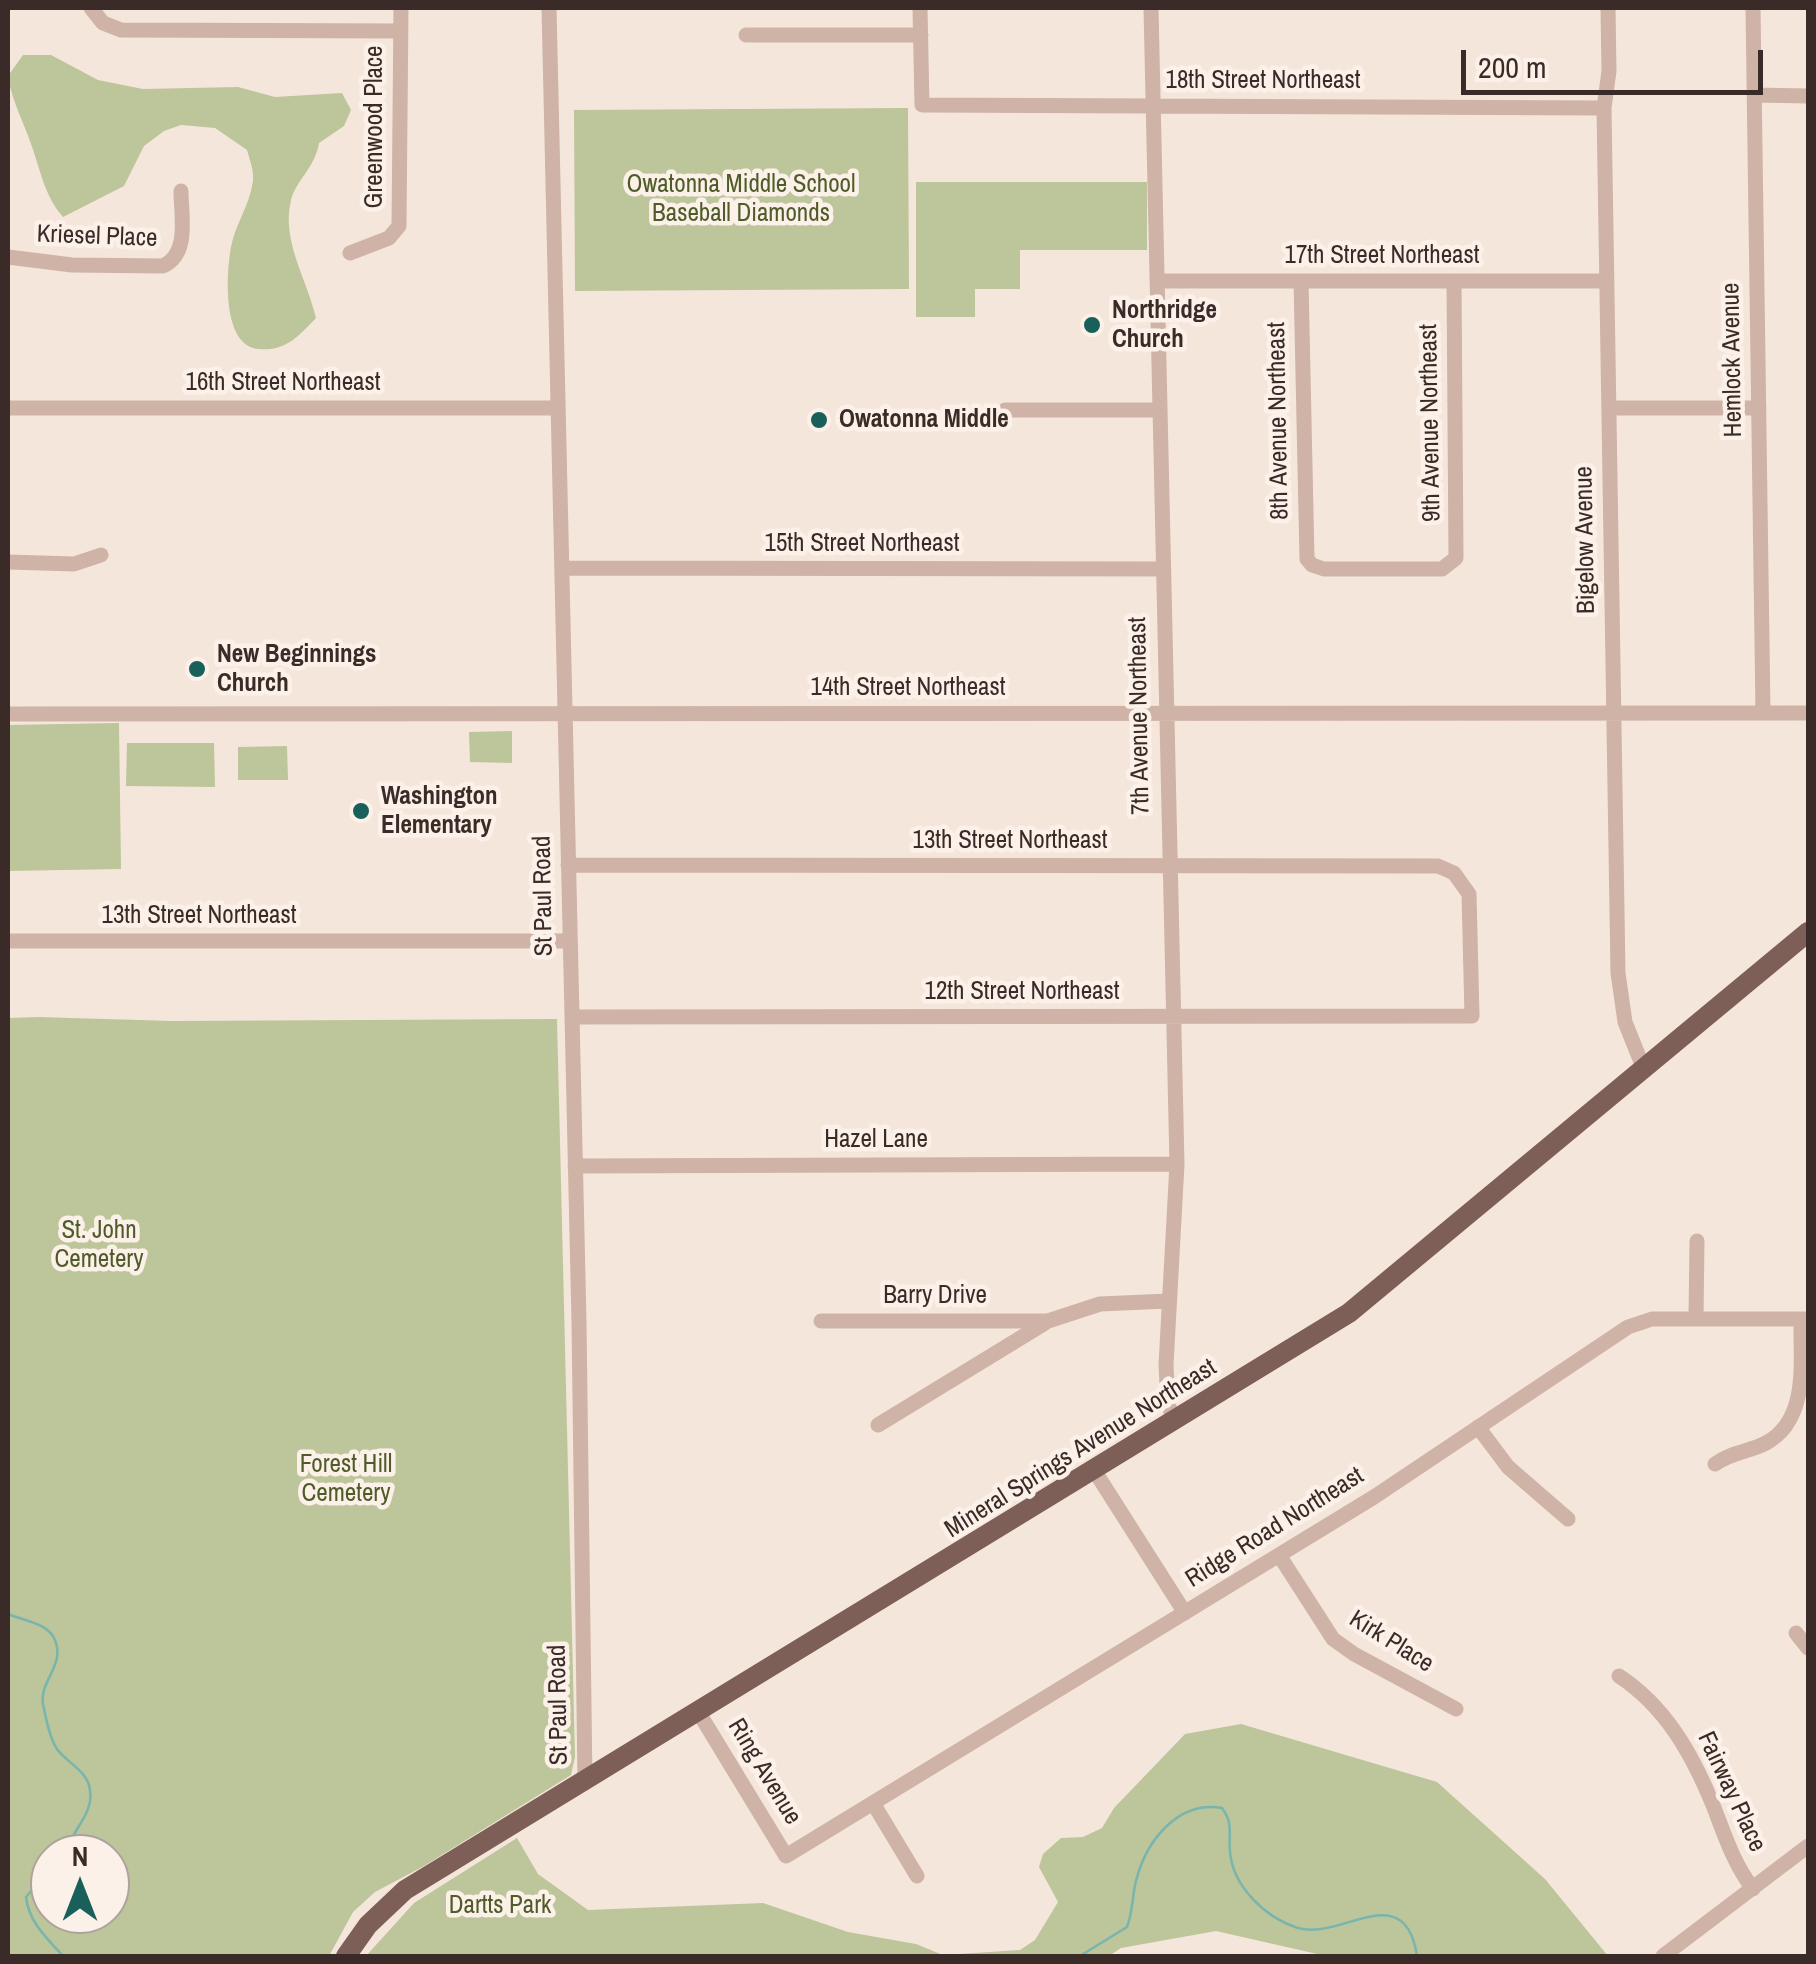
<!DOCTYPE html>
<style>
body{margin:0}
#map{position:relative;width:1816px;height:1964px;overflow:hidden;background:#f5e6dc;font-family:"Archivo Narrow",sans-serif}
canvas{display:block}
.frame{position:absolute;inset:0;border:10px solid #3a2b28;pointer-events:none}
.north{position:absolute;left:30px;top:1834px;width:100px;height:100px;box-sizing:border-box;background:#fcf1e9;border:2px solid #aea29c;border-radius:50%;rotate:0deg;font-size:28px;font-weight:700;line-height:40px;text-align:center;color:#3a2b28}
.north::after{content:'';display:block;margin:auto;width:35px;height:45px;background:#19605b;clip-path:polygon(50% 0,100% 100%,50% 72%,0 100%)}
.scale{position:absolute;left:1461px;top:50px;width:302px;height:45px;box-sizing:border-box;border:5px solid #3a2b28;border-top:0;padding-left:12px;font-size:30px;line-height:35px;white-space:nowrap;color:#3a2b28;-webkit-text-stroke:8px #fcf1e9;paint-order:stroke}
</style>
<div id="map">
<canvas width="1816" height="1964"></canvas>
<div class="frame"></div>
<div class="north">N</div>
<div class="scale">200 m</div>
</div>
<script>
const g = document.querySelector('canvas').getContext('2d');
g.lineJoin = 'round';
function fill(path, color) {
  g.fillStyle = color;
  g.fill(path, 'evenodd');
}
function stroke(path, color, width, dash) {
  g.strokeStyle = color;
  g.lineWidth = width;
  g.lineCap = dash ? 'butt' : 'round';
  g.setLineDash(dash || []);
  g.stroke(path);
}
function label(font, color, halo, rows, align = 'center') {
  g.font = font + ' "Archivo Narrow",sans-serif';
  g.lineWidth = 9;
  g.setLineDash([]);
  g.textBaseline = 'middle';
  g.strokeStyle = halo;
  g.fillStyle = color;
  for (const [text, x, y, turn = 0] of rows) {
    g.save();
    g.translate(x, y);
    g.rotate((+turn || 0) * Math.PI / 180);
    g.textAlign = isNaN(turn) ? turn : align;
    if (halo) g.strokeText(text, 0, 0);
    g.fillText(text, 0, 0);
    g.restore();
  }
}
fill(new Path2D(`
 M23,55H51L98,80L143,89L238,87L275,97L342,93L351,110L344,126L319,143C315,168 296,180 291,200C281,241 307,279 316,318C299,336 285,352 258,349C222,345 226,274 231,247C235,225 249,207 253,181C254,170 250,161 247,150L215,128L181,125L164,131L144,146L124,186L63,217C44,195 41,171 31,144C23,120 12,102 8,76Z
 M908,108L909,289L575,291L574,110Z
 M916,182H1147V250H1020V289H975V317H916Z
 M119,723L121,869L8,871V725Z
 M512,731V763L470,762L469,732Z
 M127,743H214L215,787L126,786Z
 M287,746L288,780H238V747Z
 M38,1017L172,1021L557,1019L575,1757L571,1775L424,1866L375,1892L353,1912L329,1956H8V1018ZM50,1854H110V1914H50Z
 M1241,1724L1437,1782L1545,1879L1608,1956H1326L1216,1931L1121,1948L1109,1956H366L414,1903L517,1838L538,1874L588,1910L763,1903L848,1932L916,1944L943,1955L1020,1950L1035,1940L1058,1902L1039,1867L1043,1854L1061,1838L1083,1837L1102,1828L1114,1808L1185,1734Z`), '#bdc59a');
stroke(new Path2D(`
 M8,1519V1520
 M8,1614C22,1620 47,1623 54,1638C67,1664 39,1681 43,1704C46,1718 49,1737 57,1749C67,1763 88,1771 90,1790C94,1815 70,1831 66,1854
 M50,1884L33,1889L26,1897C29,1923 47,1938 63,1956
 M1080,1956L1127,1927C1133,1912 1132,1896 1136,1881C1146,1841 1178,1800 1222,1808C1234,1824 1228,1834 1230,1852C1233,1887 1266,1918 1298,1928C1340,1941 1405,1876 1417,1956`), '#78b5af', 2.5);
stroke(new Path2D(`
 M91,8L103,23L121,30L401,31
 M549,8L579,1322L585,1783
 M920,8L922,105L1604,108
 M1151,8L1177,1164L1166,1365L1168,1405L1175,1421
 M1608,8L1609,71L1604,108L1618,973L1625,1022L1643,1067
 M1753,8L1763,713
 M746,35H921
 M1754,95L1808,96
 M350,253L389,238L399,226L401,8
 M8,257L72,265L163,266C190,254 181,216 181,191
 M1157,281H1607
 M1301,281L1307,559L1312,565L1324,569H1442L1456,558L1454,281
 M8,408H558
 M1609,408H1759
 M1005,410H1159
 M8,562L74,564L101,555
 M562,568L1162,569
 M8,714L1808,713
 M568,865L1438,866L1454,873L1469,894L1472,1016L572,1017
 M8,941H570
 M575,1166L1177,1164
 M1696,1318L1697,1241
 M821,1321H1048L1100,1304L1168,1301
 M878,1425L1045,1323
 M1478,1427L1508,1467L1568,1519
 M1715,1464C1731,1452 1749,1452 1766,1443C1810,1419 1800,1360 1801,1319
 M1094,1470L1185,1613
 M1279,1555L1333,1639L1354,1654L1456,1709
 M1796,1633L1808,1648
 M1619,1676C1666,1707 1692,1754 1713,1805C1725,1836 1733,1862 1753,1889
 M699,1713L786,1856L1374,1497L1628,1327L1652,1319H1808
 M873,1803L917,1876
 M1663,1956L1808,1846`), '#ceb3a6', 15);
stroke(new Path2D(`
 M346,1956L368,1925L405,1890L1349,1313L1808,932`), '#7d5f57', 20);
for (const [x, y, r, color] of [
 [1092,325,10,"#19605b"],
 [819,420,10,"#19605b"],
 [197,669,10,"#19605b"],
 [361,811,10,"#19605b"]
]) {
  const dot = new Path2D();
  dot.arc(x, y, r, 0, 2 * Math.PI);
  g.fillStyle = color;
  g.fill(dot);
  stroke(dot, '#fcf1e9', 4);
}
label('25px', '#3a2b28', '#fcf1e9', [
 ["18th Street Northeast",1263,81],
 ["Greenwood Place",375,127,-90],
 ["Kriesel Place",97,237,2],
 ["17th Street Northeast",1382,256],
 ["Hemlock Avenue",1733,360,-91],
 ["16th Street Northeast",283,383],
 ["8th Avenue Northeast",1279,421,-91],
 ["9th Avenue Northeast",1431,423,-91],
 ["Bigelow Avenue",1586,540,-91],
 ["15th Street Northeast",862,544],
 ["14th Street Northeast",908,688],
 ["7th Avenue Northeast",1140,716,-91],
 ["13th Street Northeast",1010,841],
 ["St Paul Road",544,896,-91],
 ["13th Street Northeast",199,916],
 ["12th Street Northeast",1022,992],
 ["Hazel Lane",876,1140],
 ["Barry Drive",935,1296],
 ["Mineral Springs Avenue Northeast",1081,1449,-32],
 ["Ridge Road Northeast",1275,1528,-32],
 ["Kirk Place",1391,1642,32],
 ["St Paul Road",559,1705,-91],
 ["Ring Avenue",764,1772,59],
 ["Fairway Place",1731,1792,65]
]);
label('25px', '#4f5b29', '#fcf1e9', [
 ["Owatonna Middle School",741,185],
 ["Baseball Diamonds",741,214],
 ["St. John",99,1231],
 ["Cemetery",99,1260],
 ["Forest Hill",346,1465],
 ["Cemetery",346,1494],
 ["Dartts Park",500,1906]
]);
label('bold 25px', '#3a2b28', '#fcf1e9', [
 ["Northridge",1112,311],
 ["Church",1112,340],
 ["Owatonna Middle",839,420],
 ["New Beginnings",217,655],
 ["Church",217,684],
 ["Washington",381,797],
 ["Elementary",381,826]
], 'left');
</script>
